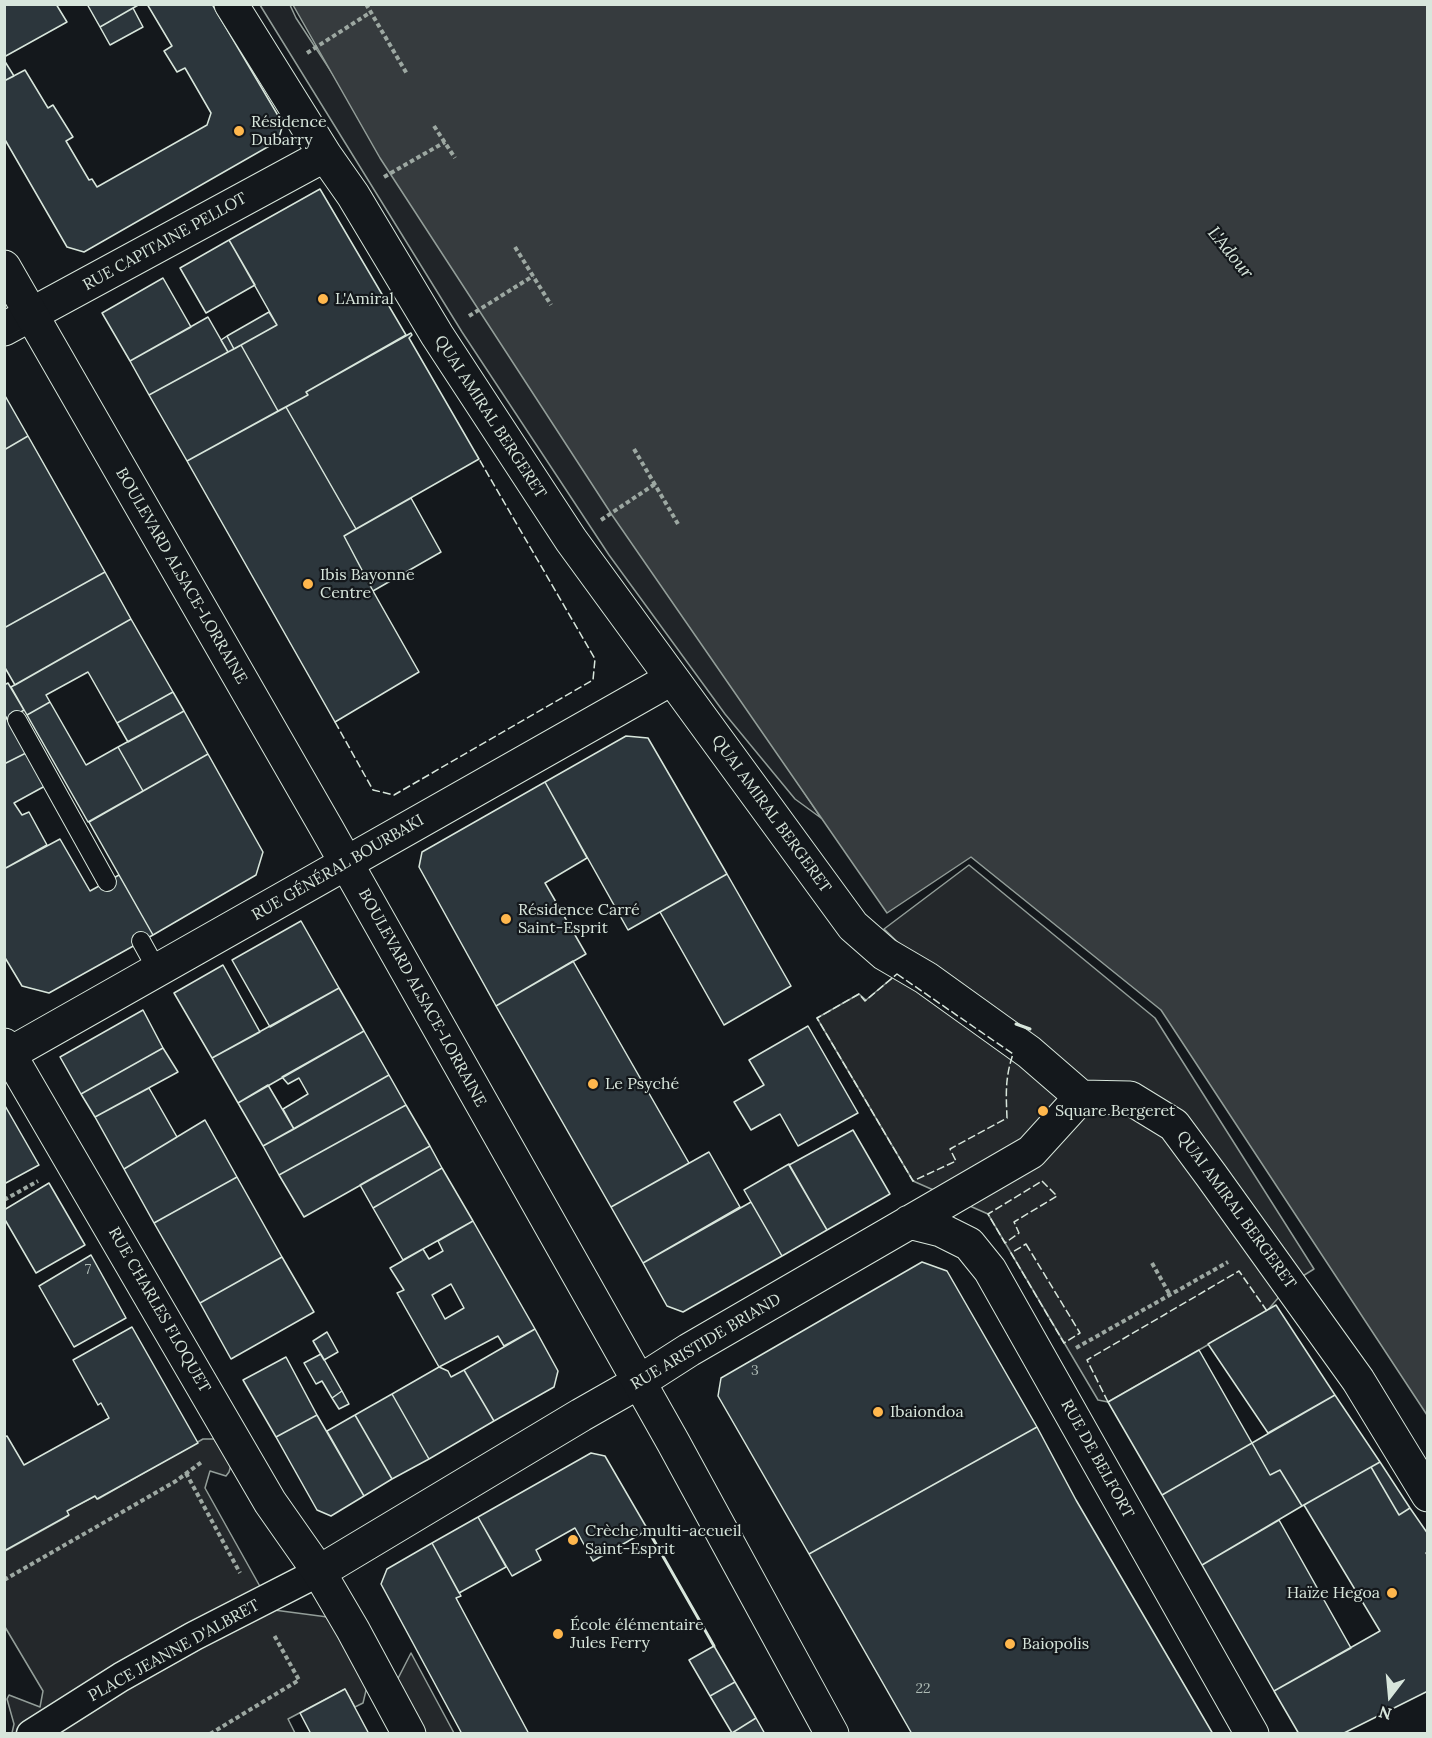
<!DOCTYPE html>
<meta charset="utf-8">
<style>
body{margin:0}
#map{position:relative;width:1432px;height:1738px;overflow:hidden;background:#14181c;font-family:Lora,serif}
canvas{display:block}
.frame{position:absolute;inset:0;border:6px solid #d8e6dc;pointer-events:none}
.north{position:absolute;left:1360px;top:1666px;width:60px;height:60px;-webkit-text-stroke:4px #14181c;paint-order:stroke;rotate:196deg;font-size:16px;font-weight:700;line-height:24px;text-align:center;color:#d8e6dc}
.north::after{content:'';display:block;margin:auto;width:21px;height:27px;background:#d8e6dc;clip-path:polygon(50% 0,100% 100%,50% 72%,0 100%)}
</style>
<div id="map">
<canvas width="1432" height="1738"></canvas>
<div class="frame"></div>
<div class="north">N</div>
</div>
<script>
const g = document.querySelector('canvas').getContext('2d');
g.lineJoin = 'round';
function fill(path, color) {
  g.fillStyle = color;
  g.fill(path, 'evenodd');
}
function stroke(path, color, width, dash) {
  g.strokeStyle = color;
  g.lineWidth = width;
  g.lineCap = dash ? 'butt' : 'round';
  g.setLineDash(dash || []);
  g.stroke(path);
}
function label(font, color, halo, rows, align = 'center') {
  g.font = font + ' Lora,serif';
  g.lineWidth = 4.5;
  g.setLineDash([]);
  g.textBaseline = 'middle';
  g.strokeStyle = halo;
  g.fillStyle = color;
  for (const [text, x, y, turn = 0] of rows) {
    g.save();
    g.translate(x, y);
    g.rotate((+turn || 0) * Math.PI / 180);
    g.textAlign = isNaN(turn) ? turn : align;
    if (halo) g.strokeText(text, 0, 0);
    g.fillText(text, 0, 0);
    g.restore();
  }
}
const green = new Path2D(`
 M260,5H290L296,18L821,818L795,799L725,714L609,555L462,332Z`);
fill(green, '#202428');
stroke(green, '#939e99', 1.5);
const parking = new Path2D(`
 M969,865L1155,1018L1314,1269L1290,1284L1267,1311L1108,1402L1098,1400L988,1214L913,1181L817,1018L859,994L866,1000L897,974L910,954L884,929Z
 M203,1439H214L231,1465L229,1472L226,1476L210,1471L205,1488L267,1599L274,1610L335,1618L369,1678L363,1703L355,1707L345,1689L288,1719L295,1733H12L14,1724L7,1699L9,1695L40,1707L43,1691L5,1627V1551L68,1516L67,1511L95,1496L98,1499Z
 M411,1653L454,1733H409L389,1696Z`);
fill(parking, '#24282b');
stroke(parking, '#939e99', 1.5);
const water = new Path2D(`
 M293,5H1427V1415L1161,1010L971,857L887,913L612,515L380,158Z`);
fill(water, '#363b3e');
stroke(water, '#939e99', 1.5);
const building = new Path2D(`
 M4,4H56L67,22L4,57Z
 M87,4H140L100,27Z
 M147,4H212L283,124L278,141L84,252L67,247L4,138V81L25,70L48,108L53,105L73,137L66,141L89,180L92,179L97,187L207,125L211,113L185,68L177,72L164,51L172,46Z
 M133,8L143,27L110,45L100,27Z
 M4,60L14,76L4,81Z
 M320,189L406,335L306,392L308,395L278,411L241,345L277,325L229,240Z
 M229,240L255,285L206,313L180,268Z
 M163,278L191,327L130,361L102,313Z
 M269,312L277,325L234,349L227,336Z
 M208,317L228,352L149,395L130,361Z
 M411,333L412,335L409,338L479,459L356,529L286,407L308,395L306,392Z
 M227,336L234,349L228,352L221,340Z
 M241,345L278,411L187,461L149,395Z
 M4,394L28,436L4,450Z
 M286,407L356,529L344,536L373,591L419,672L335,722L187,461Z
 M28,436L105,572L4,628V450Z
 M411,498L441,552L373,591L344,536Z
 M105,572L131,619L15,685L4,666V628Z
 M131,619L173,692L117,723L88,672L46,695L50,702L27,715L11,687Z
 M8,683L24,710L8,720L4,714V685Z
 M173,692L184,711L128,742L117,723Z
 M50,702L86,765L118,747L143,791L88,822L27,715Z
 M184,711L208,754L143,791L118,747Z
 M4,714L26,753L4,764Z
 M626,736L648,738L727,874L628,930L545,782Z
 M26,753L45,786L14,803L22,815L29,812L47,845L4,869V764Z
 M208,754L263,852L256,875L153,935L89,822Z
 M545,782L587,858L545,883L586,954L496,1006L419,867L422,852Z
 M60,839L90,891L119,875L153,935L49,993L22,986L4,956V869Z
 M727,874L791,986L724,1025L660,912Z
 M301,921L339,988L270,1027L232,960Z
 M573,961L689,1163L611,1207L496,1006Z
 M223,965L260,1032L212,1058L174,993Z
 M339,988L364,1031L238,1103L212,1058Z
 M143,1010L163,1048L81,1094L60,1057Z
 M808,1026L858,1113L798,1146L780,1114L751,1130L734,1102L764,1085L749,1060Z
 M364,1031L389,1075L294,1129L283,1109L308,1094L299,1078L288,1084L282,1077Z
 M163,1048L178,1072L95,1117L81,1094Z
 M389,1075L406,1105L279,1175L263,1146Z
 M268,1085L294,1129L263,1146L238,1103Z
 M149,1088L177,1137L124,1169L95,1117Z
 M4,1104L39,1165L4,1184Z
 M406,1105L430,1146L304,1217L279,1175Z
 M205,1120L237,1177L154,1223L124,1169Z
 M853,1130L890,1194L827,1230L789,1165Z
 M430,1146L442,1168L373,1208L360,1185Z
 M709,1152L740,1207L643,1263L611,1207Z
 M789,1164L827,1230L782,1256L744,1190Z
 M442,1168L473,1221L403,1260L373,1208Z
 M237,1177L282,1257L200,1303L154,1223Z
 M49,1183L85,1245L36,1273L4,1218V1210Z
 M751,1202L782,1256L683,1312L667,1306L643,1263Z
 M473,1221L535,1329L504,1346L498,1336L439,1367L397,1293L404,1290L390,1268L423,1249L429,1259L443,1251L438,1241ZM451,1284L464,1308L445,1319L432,1295Z
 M91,1255L126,1318L74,1347L39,1286Z
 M282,1257L314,1312L231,1359L200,1303Z
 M922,1262L947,1271L1037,1427L809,1554L718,1396L721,1378Z
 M1276,1305L1335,1395L1268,1433L1208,1344Z
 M132,1327L198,1443L97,1499L95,1496L67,1511L69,1515L4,1551V1437L7,1436L24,1465L109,1418L101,1403L98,1405L73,1360Z
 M535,1329L558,1371L554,1387L494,1421L464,1370Z
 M327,1332L338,1352L324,1360L313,1341Z
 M1199,1350L1252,1443L1162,1495L1108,1402Z
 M321,1354L342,1391L332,1398L322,1381L316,1384L304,1363Z
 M286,1357L317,1415L276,1437L243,1380Z
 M439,1367L448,1371L451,1377L464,1370L494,1421L429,1459L392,1394Z
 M342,1391L349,1404L339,1409L332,1398Z
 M392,1394L429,1459L392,1479L355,1415Z
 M1335,1395L1380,1462L1302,1506L1280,1470L1270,1475L1252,1443Z
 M317,1415L364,1496L331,1516L317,1510L276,1437Z
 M355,1415L392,1479L364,1496L327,1431Z
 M1037,1427L1076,1500L1213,1734H912L809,1554Z
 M1252,1443L1270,1475L1280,1470L1302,1506L1202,1565L1162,1495Z
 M591,1453L605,1456L648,1530L593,1561L575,1528L536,1550L541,1560L512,1576L478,1517Z
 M1380,1462L1410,1508L1399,1515L1371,1467Z
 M1371,1467L1399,1515L1410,1508L1428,1534V1552L1426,1553L1428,1556V1691L1342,1734H1299L1274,1691L1380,1631L1304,1505Z
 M478,1517L506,1567L459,1593L432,1543Z
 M1279,1520L1351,1648L1274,1691L1202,1565Z
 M432,1543L461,1596L456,1598L529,1734H462L381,1584L387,1569Z
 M714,1646L735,1682L710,1696L689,1660Z
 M735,1682L756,1718L732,1733L710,1696Z
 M345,1689L369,1734H311L300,1713Z
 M756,1718L765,1734H732V1733Z`);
fill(building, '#2c363c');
stroke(building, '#d8e6dc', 1.5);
const service = new Path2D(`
 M17,720L107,882
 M141,941L157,970`);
const pedestrian = new Path2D(`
 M31,1734L121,1677L194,1636L319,1572`);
const minor = new Path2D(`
 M231,4L325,155L353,195L437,335L571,540L853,926L885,954L926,978L1029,1052L1081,1097L1130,1098L1174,1125L1211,1175L1358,1380L1428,1495
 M4,329L325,155
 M4,1045L270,1502L319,1572L353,1630L409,1734
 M4,1057L671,679
 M909,1222L941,1230L969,1244L990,1270L1252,1734
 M319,1572L581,1415L639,1382L689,1350L1031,1152L1081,1097`);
const secondary = new Path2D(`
 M4,267L327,829L673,1442L832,1734`);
stroke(service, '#d8e6dc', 20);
stroke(pedestrian, '#d8e6dc', 31);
stroke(minor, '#d8e6dc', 35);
stroke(secondary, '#d8e6dc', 35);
stroke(new Path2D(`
 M366,4L407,74
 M307,53L371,12
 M434,126L455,158
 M384,177L445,142
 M515,247L551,305
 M469,316L533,276
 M634,449L678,524
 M601,520L655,484
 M4,1200L38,1181
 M1152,1263L1170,1295
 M1076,1348L1228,1262
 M186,1473L240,1573
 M4,1580L176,1481L203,1461
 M210,1734L299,1680L274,1635`), '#9da8a2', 4, [4.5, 3]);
stroke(service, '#14181c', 18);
stroke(pedestrian, '#14181c', 28);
stroke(minor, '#14181c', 33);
stroke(secondary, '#14181c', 33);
stroke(new Path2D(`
 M335,722L373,790L394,795L593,680L595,659L479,459
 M897,974L1013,1054C1005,1078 1006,1093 1007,1118L950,1149L956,1161L913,1181L817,1018L859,994L865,1001Z
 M1042,1181L1057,1196L1014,1222L1019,1233L1005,1243L988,1214Z
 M1026,1244L1080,1333L1064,1343L1011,1253Z
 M1108,1402L1087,1360L1239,1271L1267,1311`), '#d8e6dc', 1.5, [8, 3]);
stroke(new Path2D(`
 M1016,1024L1030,1029
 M648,1530L714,1646`), '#d8e6dc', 3);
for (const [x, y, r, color] of [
 [239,131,6,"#ffb74d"],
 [323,299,6,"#ffb74d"],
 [308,584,6,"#ffb74d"],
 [506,919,6,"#ffb74d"],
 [593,1084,6,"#ffb74d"],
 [1043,1111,6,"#ffb74d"],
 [878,1412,6,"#ffb74d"],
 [573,1540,6,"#ffb74d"],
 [1392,1593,6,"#ffb74d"],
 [558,1634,6,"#ffb74d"],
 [1010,1644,6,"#ffb74d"]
]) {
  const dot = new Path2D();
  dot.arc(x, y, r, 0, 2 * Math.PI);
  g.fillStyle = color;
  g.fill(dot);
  stroke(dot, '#14181c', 2);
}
label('14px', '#adbab4', null, [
 ["7",88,1270],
 ["3",755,1371],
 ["22",923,1689]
]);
label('16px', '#d8e6dc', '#14181c', [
 ["Résidence",251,122],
 ["Dubarry",251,140],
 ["L'Amiral",335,299],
 ["Ibis Bayonne",320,575],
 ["Centre",320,593],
 ["Résidence Carré",518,910],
 ["Saint-Esprit",518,928],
 ["Le Psyché",605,1084],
 ["Square Bergeret",1055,1111],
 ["Ibaiondoa",890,1412],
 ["Crèche multi-accueil",585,1531],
 ["Saint-Esprit",585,1549],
 ["Haïze Hegoa",1380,1593,"right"],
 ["École élémentaire",570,1625],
 ["Jules Ferry",570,1643],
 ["Baiopolis",1022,1644]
], 'left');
label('16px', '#d8e6dc', '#14181c', [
 ["RUE CAPITAINE PELLOT",165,242,-29],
 ["QUAI AMIRAL BERGERET",490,417,57],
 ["BOULEVARD ALSACE-LORRAINE",181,576,60],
 ["QUAI AMIRAL BERGERET",771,814,54],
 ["RUE GÉNÉRAL BOURBAKI",338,868,-30],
 ["BOULEVARD ALSACE-LORRAINE",422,998,61],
 ["QUAI AMIRAL BERGERET",1236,1210,54],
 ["RUE CHARLES FLOQUET",159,1310,60],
 ["RUE ARISTIDE BRIAND",706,1342,-31],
 ["RUE DE BELFORT",1097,1459,61],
 ["PLACE JEANNE D'ALBRET",174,1651,-29]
]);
label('italic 18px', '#d8e6dc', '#14181c', [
 ["L'Adour",1230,253,51]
]);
</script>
